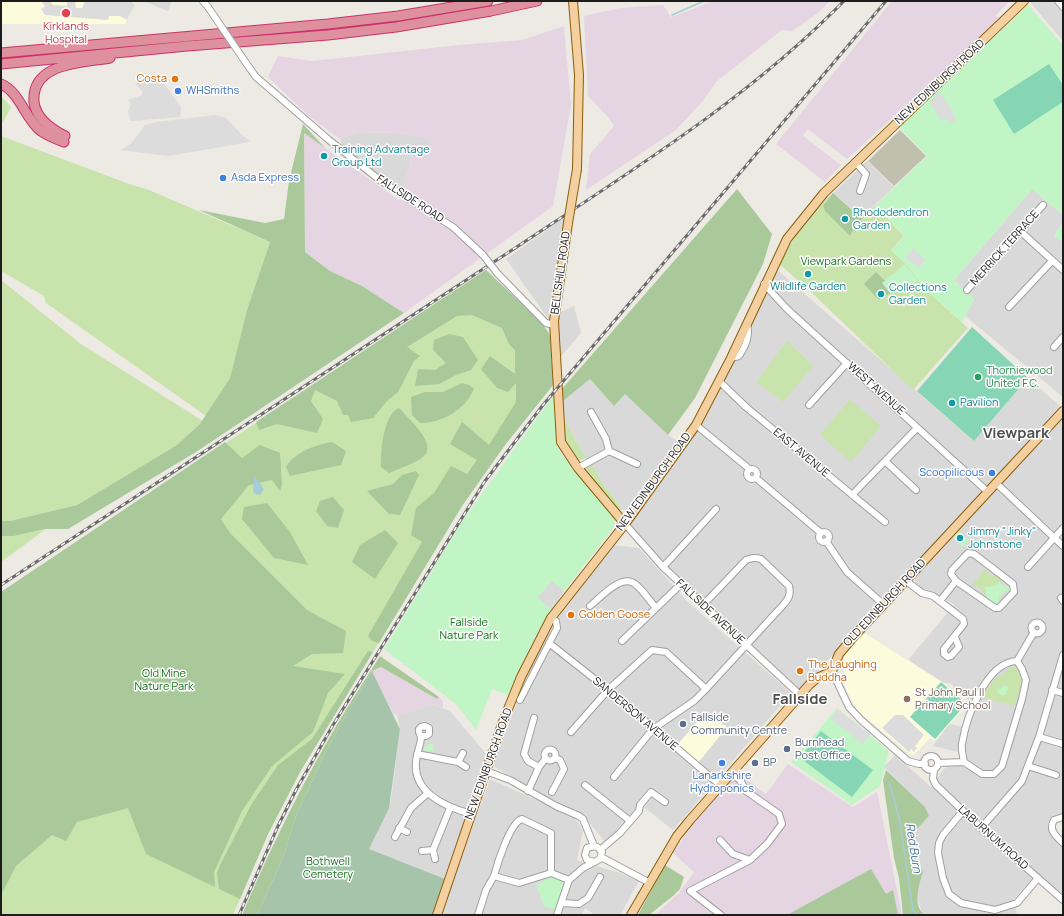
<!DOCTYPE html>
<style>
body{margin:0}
#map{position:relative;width:1064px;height:916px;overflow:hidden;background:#ede9e3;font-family:Manrope,sans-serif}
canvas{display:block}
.frame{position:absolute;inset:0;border:2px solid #1c1c1c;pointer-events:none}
</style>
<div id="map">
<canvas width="1064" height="916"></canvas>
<div class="frame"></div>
</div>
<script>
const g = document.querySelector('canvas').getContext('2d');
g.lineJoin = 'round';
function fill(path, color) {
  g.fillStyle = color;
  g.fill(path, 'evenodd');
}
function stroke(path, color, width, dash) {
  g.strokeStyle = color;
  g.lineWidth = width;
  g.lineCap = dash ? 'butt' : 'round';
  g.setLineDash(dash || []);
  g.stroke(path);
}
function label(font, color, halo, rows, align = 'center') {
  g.font = font + ' Manrope,sans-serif';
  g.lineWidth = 3;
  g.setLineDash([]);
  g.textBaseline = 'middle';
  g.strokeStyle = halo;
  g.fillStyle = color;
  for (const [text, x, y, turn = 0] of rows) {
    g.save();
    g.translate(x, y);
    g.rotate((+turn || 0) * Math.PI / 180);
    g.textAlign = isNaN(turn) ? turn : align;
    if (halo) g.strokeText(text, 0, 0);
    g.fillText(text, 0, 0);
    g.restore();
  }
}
fill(new Path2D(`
 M143,1H172L168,11Z
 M1029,1H1063V41Z
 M358,132L399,133L431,139L428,147L415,144L402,193L395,190L343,148L340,139Z
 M867,161L894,187L862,217L833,193Z
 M1032,189L1063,215V223L1054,236L1063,242V397L965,316L974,299L954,280Z
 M565,217L549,320L506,259Z
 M776,269L974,441L1028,378L1060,406L800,691L660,562L629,525L686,443Z
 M574,306L581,333L559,359V313Z
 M590,379L613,405L625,394L668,435L679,442L629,510H623L601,481L592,464L586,458L562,416L563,401Z
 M1063,416V813L1050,818L1048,824L1050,834L1063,846V894L1037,873L1014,899L1017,915H925L922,913L916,893L922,872L909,841L915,831L929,816L925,807L884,767L895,755L931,787L944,769L949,766L960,765L966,757V754L933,746L949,724L969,728L977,708L951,684L942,682L910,661L909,659L954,605L937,594L923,590L915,581V577Z
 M613,545L639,548L688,602L791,693L673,830L640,804L618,831L605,842L584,816L579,812L564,806L491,765L535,659L572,594Z
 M552,581L564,591L552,610L537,597Z
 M432,704L450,711L488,756L444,879L369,849L391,801L400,728L397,715Z
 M490,779L574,817L583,831L577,860L620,873L639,881L620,915H595L585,908L581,915H441Z`), '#dad9d9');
fill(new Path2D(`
 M714,1H830L818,13L792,31L782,30L717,81L702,102L676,130L586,190L590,154L614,126L607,116L588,96L584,16L620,8L663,5L671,17Z
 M892,1H1010L996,15L998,18L956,60L847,159L808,129L803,136L841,165L825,182L776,144Z
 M564,26L571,105L553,206L404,313L362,286L330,271L305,252L304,133L400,201L415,144L428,147L431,139L399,133L358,132L340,139L310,117L268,77L278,56L312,61L459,45L522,40Z
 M381,667L437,699L439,697L443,701V708L432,704L397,715L393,713L372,671Z
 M788,764L853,807L877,792L902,915H655L679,893L694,872L673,853L697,819L738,773L766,794Z`), '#e5d5e3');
fill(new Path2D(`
 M1,1H131L135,5L125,24H1Z
 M862,634H866L942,682L968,704L934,741L930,738L919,750L912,756L858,711L848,694L844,683V659L846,650Z
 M705,713L727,727L698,763L677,745Z`), '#fcfcdc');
fill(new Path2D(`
 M900,130L926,156L894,186L868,161Z`), '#c1c0af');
fill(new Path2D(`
 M1,96L11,107L1,126Z
 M1,136L129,184L149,190L270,242L247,310L230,378L206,416L46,303L44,296L1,271Z
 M833,193L861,217L875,206L904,236L891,250L907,265L924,288L968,328L913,390L808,289L779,264C794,237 810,213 833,193Z
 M486,270L540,321L550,335L553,385L505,445L462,506L300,772L268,834L233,915H1V592Z
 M1,280L81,344L203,421L200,424L177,445L77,505L10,521H1Z
 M787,341L813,366L783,402L756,382Z
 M850,399L881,426L851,462L820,435Z
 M562,416L586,458L578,461L564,441Z
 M592,463L601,481L623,510H616L585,471V468Z
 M46,529L1,562V536H14Z
 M985,568L990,576L996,575L1001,578V584L999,582L987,599L984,597L983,591L977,586L971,587Z
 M1010,667L1018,668C1027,680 1018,694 1014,706L986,699L983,695L996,677H999Z`), '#c8e4ac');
fill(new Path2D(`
 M303,124L325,148L304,133L305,252L330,271L362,286L404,313L196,452L68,529H45L14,536H1V521H10L77,505L177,445L200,424L230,378L247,310L270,242L199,210L265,223L284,219L289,181Z
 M737,189L772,234L763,264L695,398L668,435L625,394L614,406L590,379L563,401L561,390Z
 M833,193L862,219L855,226L850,236L825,211L823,206Z
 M486,270L540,321L550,335L553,385L505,445L462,506L379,643L372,641L368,636L422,542L411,535L416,508L434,493L451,466L467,474L477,460L450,444L462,422L489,445L516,402V383L508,392L497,388L481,369L490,356L515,374V350L509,344L502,328L472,315L457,316L407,347L420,356L414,361L398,392L388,400L373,418L351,422L348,415H343L337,401L315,390L311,401L323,419L317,433L277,424L259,430L256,422Z
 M876,272L884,280H894L890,293L879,300L864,284Z
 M449,334L463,337L478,360L471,370L456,375L439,384L415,386L418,369L435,370L446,363L433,350L434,340Z
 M462,383L469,385L474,389C465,410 442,423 420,423L412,415L411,397L425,392H443Z
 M399,408C408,418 439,445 423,457C414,464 400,468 389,473L381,467C380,452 384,413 399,408Z
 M225,442L242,458L260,445L280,453L282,485L280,491L272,480L249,485L221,519L230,533L307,610L346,631L343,653L312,654L293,666L345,674L328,693L313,732L272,766L242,811L214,872L215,887L146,854L128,808L77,822L66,841L52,835L16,866L1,895V592Z
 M332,442L346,451L341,465L290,476L286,467C295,452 315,445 332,442Z
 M416,471L419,475L400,515L389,514L367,491L393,484L402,475Z
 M333,497L344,510L338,528L327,526L316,511L320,501Z
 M267,503L290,532L308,565L274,558L242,519L244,507Z
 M385,530L398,543L375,579L352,562L360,545Z
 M368,651L373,652L300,772L268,834L240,899L219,889L217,873L221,863L251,805L278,765L312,739Z
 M380,656L439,697L437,699L381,667L372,671L339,727L318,768L296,816L282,860L257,915H242C267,856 295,798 327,742C343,713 362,685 380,656Z
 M886,770L925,807L929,816L915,831L909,841L923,872C919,884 912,906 925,915H903L899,878L894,858L883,780Z
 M665,865L684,877L680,889L673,896L649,915H638Z
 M871,869L886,894L893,890L898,915H787Z`), '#a9c99a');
fill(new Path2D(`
 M372,671L400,729L389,808L369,849L445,879L433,915H257L282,860L296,816L318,768L339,727Z`), '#a6c4aa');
fill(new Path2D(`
 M1028,5L1063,45V215L1032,189L954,280L974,299L962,322L924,288L908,266L891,250L905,236L875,206L927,156L898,126Z
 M1063,223V242L1054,236Z
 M905,264L917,280L915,285L890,293L882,283Z
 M555,393L559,451L615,518L614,527L564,591L552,581L537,597L552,610L535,637L508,695L492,689L476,730L456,704L384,649L463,520Z
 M959,531L970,540L963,547L953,537Z
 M999,582L1005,587L1011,586V590L1005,591L999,597V603L995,605L987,599L985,587L995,586Z
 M1003,685L1009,687L1004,696L997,693V690L1002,688Z
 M837,708L889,751L880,786L852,805L791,762Z
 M428,744L434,745L433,752L423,750Z
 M547,877H554L562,881L563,884L556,910L544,906L536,884L544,881Z`), '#c2f5c5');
fill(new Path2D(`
 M1049,64L1063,85V102L1014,134L993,100Z
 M972,327L1028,378L974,441L917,391Z
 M941,682L966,704L935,739L910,717Z
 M821,731L873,770L852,797L800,758Z`), '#86d6b6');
fill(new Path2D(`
 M41,1H50L53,5L67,6V1H75L76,8H82L85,1H131L135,5L127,20L120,16H109L108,20L45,15L41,9L45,6Z
 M154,74L158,75L181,107L180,117L131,121L128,112L131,104L128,100L142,95V91L135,83L141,77Z
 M939,91L953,111V115L957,120L952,123L948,119L940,120L930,102Z
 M215,115L226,118L243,136L250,141L244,143L168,156L120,150L131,144L145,125L157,122Z
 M914,248L925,260L918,268L906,257Z
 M838,710L870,734L863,744L831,719Z
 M895,715H903L924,735L915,746L917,748L914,752L911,749L909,752L882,728Z`), '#dcdcdc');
fill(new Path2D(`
 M254,475L264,489L260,495L253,493Z`), '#a6cdd7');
fill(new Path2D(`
 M203,7H213L252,65L239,61Z`), '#fff');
stroke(new Path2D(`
 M672,15L704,1
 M889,782L900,821L913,911L918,915`), '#a6cdd7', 1.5);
const minor = new Path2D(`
 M203,1L208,7
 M1058,1L1063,7
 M246,63L256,77L270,89L329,140L381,181L453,227L483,255
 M855,162L866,174L860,191
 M1020,231L1063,270
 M498,274L546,323L554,325
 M764,284L787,309L988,492
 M967,290L1043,205
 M1009,307L1052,261
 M1054,347L1063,337
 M731,358L739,356C746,345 750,336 747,323
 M719,381L746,407L885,522
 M809,405L847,363
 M591,412L606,439L609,451
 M696,425L747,467
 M885,461L916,490
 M578,468L609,451L637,464
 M747 474a5 5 0 1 1 10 0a5 5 0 1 1-10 0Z
 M756,478L821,533
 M996,483L1063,546
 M852,495L917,428
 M625,524L663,567L800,695
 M819 537a5 5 0 1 1 10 0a5 5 0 1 1-10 0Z
 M826,541L847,572L883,604
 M663,567L716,509
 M1028,567L1063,528
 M905,580L922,593L933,596L963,619L964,624L944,649V654L948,657L951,656L959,647L955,637
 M1061,598L1063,601
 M940,601L956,581L951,574L952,570L968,553L974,554L1013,584L1014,592L999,608H995L956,581
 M590,606C600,598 622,573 635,584C643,590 649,600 656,608
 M1031.5 628a5.5 5.5 0 1 1 11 0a5.5 5.5 0 1 1-11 0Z
 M622,641L681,584
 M549,643L611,692L720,785
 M1017,661L1034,632
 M832,671L849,707L861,720L908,761L919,764H925
 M1052,690L1063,693
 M520,700L557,628L556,621L551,618
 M534,718L524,754L528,761L539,767
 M571,732L608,690L652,650L666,652L706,689
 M421,736H426L429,734V728L425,726L421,727L419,729C418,733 421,735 421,737C421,745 416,754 416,762C413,793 446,807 471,814
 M1039,737L1063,744
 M544.5 755a5.5 5.5 0 1 1 11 0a5.5 5.5 0 1 1-11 0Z
 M417,754L458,762L466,767
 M924 763a7 7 0 1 1 14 0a7 7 0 1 1-14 0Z
 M458,762L463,753
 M938,763L964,762C963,756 961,750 962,744C966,718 986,662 1017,661L1022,669L1026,680L1022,699L1002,766L994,774H982L964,762
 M1028,766L1056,775
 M934,770L933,779L936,785L981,828L1063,900
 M486,771L510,780L556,806L579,816L583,819L594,846
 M614,777L653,729L694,701L706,689L784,604C789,598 791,594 789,586L761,559C755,557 752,558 746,560L703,605
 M585,785L630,821
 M528,791L539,767L546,758
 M552,792L564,769L560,760L555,758
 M963,811L943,835L939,843L938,853L943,878L949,894L961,903L995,910L1017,903L1038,878
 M1063,817L1054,820C1048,830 1056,836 1063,843
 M399,828L407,832
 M981,828L1022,781L1039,737L1063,655
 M395,837L411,808L428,793
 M720,840L733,854L750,860
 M600,850L620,833L639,811L640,805L651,792L665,802
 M422,851L433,850
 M601,857L650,883
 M435,859L433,850L450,808
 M494,876C497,865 510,822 522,819L551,833V873
 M562,903L579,904L588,898L600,877
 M478,915L486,890L494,876L519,883L551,873L569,880
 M557,915L569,880L583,868L600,859L602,852L599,848L595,846L587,848L585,855L587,860L594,862
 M721,915L690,891L750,860L767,844L782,824L779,814L746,791L740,780L731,773`);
const major = new Path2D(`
 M573,1L579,75L577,169
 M568,223L554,321L561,442L578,468L625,524
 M437,915L502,724L521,677L551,618L625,524L696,425L731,358L787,239L824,193L1024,1
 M631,915L677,836L690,820L809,685L817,678L832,671L839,654L857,633L1063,411`);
const highway = new Path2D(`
 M1,53L328,24L398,16L488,1
 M1,64L187,46L328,35L396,27L491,11L537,1
 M1,84C20,92 25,119 41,131C48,136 56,139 64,142
 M65,136C51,129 36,119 34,102C31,62 83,63 110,58`);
stroke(minor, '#a0a0a0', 8);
stroke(major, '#895e0b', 10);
stroke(highway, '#ca3167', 11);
stroke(minor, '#fff', 6);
stroke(major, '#f4cfa0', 8);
stroke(highway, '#df909f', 9);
const rail = new Path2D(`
 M1,585C169,474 338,365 506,254C623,176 745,102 844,1
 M239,915L278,826L296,790L333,725L485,481L543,405L886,1`);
stroke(rail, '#6a6a6a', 3);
stroke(rail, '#fff', 1.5, [4.5]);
const minorBridge = new Path2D(`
 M208,7L246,63
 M483,255L498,274`);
const majorBridge = new Path2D(`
 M568,223L577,169`);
stroke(minorBridge, '#a0a0a0', 8, []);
stroke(majorBridge, '#895e0b', 10, []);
stroke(minorBridge, '#fff', 6);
stroke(majorBridge, '#f4cfa0', 8);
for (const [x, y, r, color] of [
 [66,13,5,"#e0444e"],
 [175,79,4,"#e8710a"],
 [178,91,4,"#3f7fe0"],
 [324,156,4,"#0f9aa8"],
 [223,178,4,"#3f7fe0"],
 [845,219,4,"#0f9aa8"],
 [808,274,4,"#0f9aa8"],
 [881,294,4,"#0f9aa8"],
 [978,377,4,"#2e9e5b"],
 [952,403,4,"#0f9aa8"],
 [992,473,4,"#3f7fe0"],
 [960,538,4,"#0f9aa8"],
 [571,615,4,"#e8710a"],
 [800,671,4,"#e8710a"],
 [907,699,4,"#8d6e63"],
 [683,724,4,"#5c6f8a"],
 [787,749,4,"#5c6f8a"],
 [722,763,4,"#3f7fe0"],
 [755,763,4,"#5c6f8a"]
]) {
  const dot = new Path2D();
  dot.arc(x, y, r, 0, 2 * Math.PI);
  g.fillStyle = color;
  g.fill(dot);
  stroke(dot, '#fff', 1.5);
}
label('11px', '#be3a42', '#fff', [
 ["Kirklands",66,27],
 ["Hospital",66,40]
]);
label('11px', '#c56008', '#fff', [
 ["Costa",167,79,"right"],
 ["Golden Goose",579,615],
 ["The Laughing",808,665],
 ["Buddha",808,678]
], 'left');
label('11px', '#1c1c1c', '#fff', [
 ["NEW EDINBURGH ROAD",940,82,-43],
 ["FALLSIDE ROAD",410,199,33],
 ["MERRICK TERRACE",1005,248,-48],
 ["BELLSHILL ROAD",561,273,-82],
 ["WEST AVENUE",876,389,42],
 ["EAST AVENUE",801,453,40],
 ["NEW EDINBURGH ROAD",654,482,-54],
 ["OLD EDINBURGH ROAD",885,603,-47],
 ["FALLSIDE AVENUE",710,612,43],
 ["SANDERSON AVENUE",635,714,40],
 ["NEW EDINBURGH ROAD",489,764,-70],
 ["LABURNUM ROAD",993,838,42]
]);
label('11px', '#366cbe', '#fff', [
 ["WHSmiths",186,91],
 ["Asda Express",231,178],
 ["Scoopilicous",984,473,"right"],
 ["Lanarkshire",722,776,"center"],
 ["Hydroponics",722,789,"center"]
], 'left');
label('11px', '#0d838f', '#fff', [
 ["Training Advantage",332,150],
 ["Group Ltd",332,163],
 ["Rhododendron",853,213],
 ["Garden",853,226],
 ["Wildlife Garden",808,287,"center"],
 ["Collections",889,288],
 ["Garden",889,301],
 ["Pavilion",960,403],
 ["Jimmy \"Jinky\"",968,532],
 ["Johnstone",968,545]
], 'left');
label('11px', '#13711a', '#fff', [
 ["Viewpark Gardens",846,262],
 ["Fallside",469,623],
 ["Nature Park",469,636],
 ["Old Mine",164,674],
 ["Nature Park",164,687],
 ["Bothwell",328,862],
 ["Cemetery",328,875]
]);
label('11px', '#27864d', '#fff', [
 ["Thorniewood",986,371],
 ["United F.C.",986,384]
], 'left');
label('11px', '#785e54', '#fff', [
 ["St John Paul II",915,693],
 ["Primary School",915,706]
], 'left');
label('11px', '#4e5e75', '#fff', [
 ["Fallside",691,718],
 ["Community Centre",691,731],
 ["Burnhead",795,743],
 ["Post Office",795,756],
 ["BP",763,763]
], 'left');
label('italic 12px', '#4e769d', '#fff', [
 ["Red Burn",913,848,81]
]);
label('bold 15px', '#4f4f4f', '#fff', [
 ["Viewpark",1016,434],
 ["Fallside",800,700]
]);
</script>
